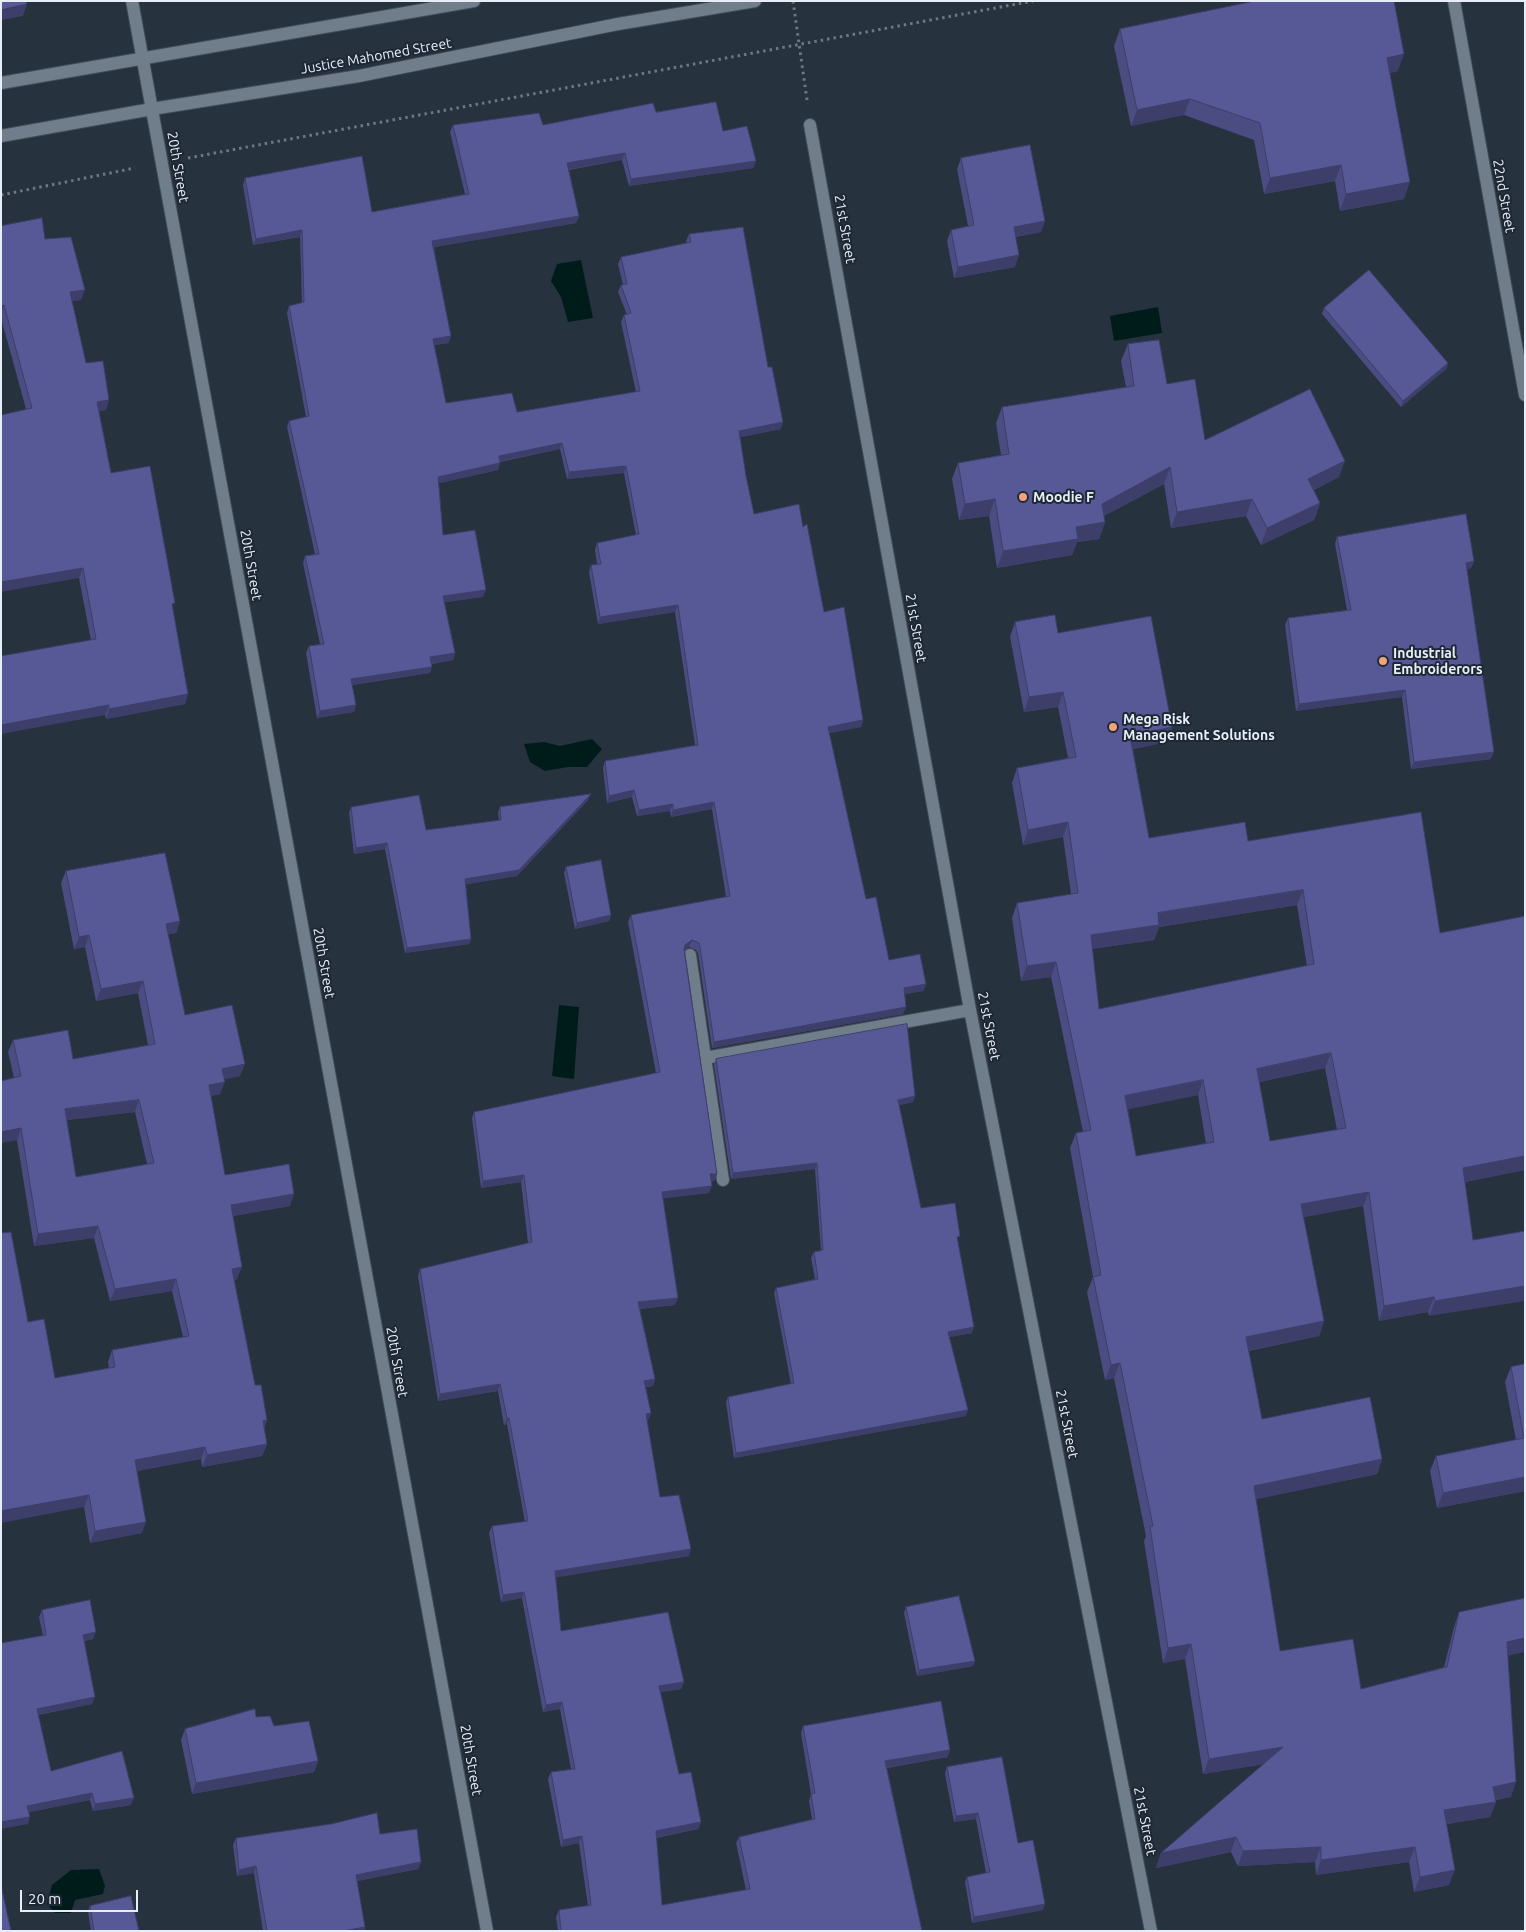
<!DOCTYPE html>
<style>
body{margin:0}
#map{position:relative;width:1526px;height:1932px;overflow:hidden;background:#27323f;font-family:Ubuntu,sans-serif}
canvas{display:block}
.frame{position:absolute;inset:0;border:2px solid #e7eef7;pointer-events:none}
.scale{position:absolute;left:20px;top:1890px;width:118px;height:22px;box-sizing:border-box;border:2px solid #e7eef7;border-top:0;padding-left:6px;font-size:15px;line-height:18px;white-space:nowrap;color:#e7eef7;-webkit-text-stroke:4px #1d2834;paint-order:stroke}
</style>
<div id="map">
<canvas width="1526" height="1932"></canvas>
<div class="frame"></div>
<div class="scale">20 m</div>
</div>
<script>
const g = document.querySelector('canvas').getContext('2d');
g.lineJoin = 'round';
function fill(path, color) {
  g.fillStyle = color;
  g.fill(path, 'evenodd');
}
function stroke(path, color, width, dash) {
  g.strokeStyle = color;
  g.lineWidth = width;
  g.lineCap = dash ? 'butt' : 'round';
  g.setLineDash(dash || []);
  g.stroke(path);
}
function label(font, color, halo, rows, align = 'center') {
  g.font = font + ' Ubuntu,sans-serif';
  g.lineWidth = 4;
  g.setLineDash([]);
  g.textBaseline = 'middle';
  g.strokeStyle = halo;
  g.fillStyle = color;
  for (const [text, x, y, turn = 0] of rows) {
    g.save();
    g.translate(x, y);
    g.rotate((+turn || 0) * Math.PI / 180);
    g.textAlign = isNaN(turn) ? turn : align;
    if (halo) g.strokeText(text, 0, 0);
    g.fillText(text, 0, 0);
    g.restore();
  }
}
fill(new Path2D(`
 M581,260L593,318L568,322L561,297L551,281L557,264Z
 M1158,307L1162,333L1114,341L1110,316Z
 M592,739L602,749L587,767H568L545,771L530,762L524,744L544,742L560,746Z
 M559,1005L579,1007L574,1079L552,1076Z
 M99,1869L105,1886L103,1894L75,1900L71,1913H55L47,1904L52,1885L71,1870Z`), '#001c1a');
const street = new Path2D(`
 M132,1L487,1931
 M1454,1L1525,395
 M810,125L970,1010L1151,1931
 M690,955L723,1180
 M705,1058L970,1010`);
const secondary = new Path2D(`
 M1,83L474,1
 M1,136L152,109L359,76L618,24L755,1`);
stroke(street, '#434d57', 14);
stroke(secondary, '#434d57', 14);
stroke(new Path2D(`
 M793,1L807,100
 M188,158L1033,1
 M1,195L135,168`), '#6e7883', 3, [2.5, 4]);
stroke(street, '#707e8c', 12);
stroke(secondary, '#707e8c', 12);
fill(new Path2D(`
 M1120,29L1398,71L1390,73L1404,199L1340,211L1335,181L1264,194L1254,140L1184,115L1131,126L1114,46Z
 M656,112L723,131L756,161L753,168L629,186L622,160L569,170L579,216L576,223L434,247L449,343L434,345L446,403L517,412L636,392L621,322L624,315H627L618,292L621,285H623L618,264L621,257L687,243L686,241L689,234L768,367L781,429L740,437L746,476L754,514L803,527L824,612L863,720L861,727L829,733L866,899L889,960L926,984L923,991L904,994L903,1014L712,1048L698,953L696,950L689,947L685,950L717,1174L715,1180L711,1181L709,1193L663,1198L675,1305L640,1309L655,1379L653,1386L646,1387L651,1413L648,1420H647L660,1497L689,1556L556,1577L561,1631L684,1682L681,1689L660,1692L679,1774L701,1822L698,1829L656,1838L662,1905L746,1890L736,1843L739,1837L812,1819L809,1801L811,1794L801,1733L803,1726L948,1757L887,1768L922,1931H558L556,1917L559,1910L588,1906L579,1843L561,1847L548,1779L551,1772L571,1769L560,1709L543,1712L522,1598L501,1602L489,1533L492,1526L525,1522L507,1424L504,1425L498,1391L438,1401L418,1276L420,1269L528,1243L521,1182L481,1188L472,1118L474,1112L656,1073L628,922L631,915L726,897L712,809L671,817L670,811L637,816L632,797L607,803L603,768L605,761L695,745L675,612L598,624L589,572L591,565L597,564L595,550L597,543L636,535L624,473L567,479L560,449L500,462L498,470L439,483L443,535L483,597L444,602L455,653L453,660L432,664L430,673L352,685L356,705L354,712L317,718L306,653L309,646L320,644L303,563L305,556L315,554L287,427L289,421L306,417L287,313L289,306L302,303L300,237L253,245L243,185L245,178L372,212L465,194L450,132L453,125H543Z
 M961,158L1045,221L1041,232L1016,237L1015,267L954,278L947,241L951,230L968,226L957,169Z
 M1,226L45,239L81,300L72,301L86,363L106,410L99,411L111,473L173,609L188,694L185,704L106,719L79,578L26,409L1,318Z
 M1324,308L1448,363L1446,369L1401,407L1322,314Z
 M1128,344L1167,384L1205,440L1339,477L1314,490L1320,503L1314,520L1261,545L1246,516L1171,528L1164,484L1104,516L1105,522L1099,539L1077,542L1072,555L997,568L989,516L959,520L952,479L958,463L1001,455L996,423L1002,407L1126,387L1121,361Z
 M1337,537L1474,561L1471,568L1467,569L1491,759L1411,769L1402,697L1296,711L1285,625L1288,618L1347,610L1335,544Z
 M1015,622L1058,633L1172,727L1167,742L1133,749L1149,838L1248,841L1440,933L1525,916V1170L1465,1182L1473,1240L1429,1316L1428,1312L1379,1321L1363,1206L1303,1217L1324,1321L1319,1336L1249,1351L1262,1419L1382,1459L1377,1474L1256,1499L1280,1651L1361,1689L1444,1667L1454,1627L1459,1612L1508,1656L1511,1797L1496,1800V1802L1490,1817L1447,1824L1449,1885L1414,1892L1409,1862L1316,1875L1315,1862L1238,1866L1231,1852L1156,1868L1161,1853L1264,1764L1203,1774L1185,1659L1163,1663L1144,1541L1146,1536L1114,1378L1105,1380L1087,1292L1093,1277L1070,1148L1076,1133L1083,1132L1051,977L1021,981L1012,918L1017,903L1071,894L1063,837L1023,845L1012,783L1017,768L1068,758L1058,707L1024,712L1010,637ZM1297,905L1307,966L1099,1009L1092,949L1154,940L1159,927ZM1325,1068L1337,1130L1270,1141L1259,1082ZM1198,1095L1206,1144L1136,1156L1128,1109Z
 M588,800L517,876L466,884L471,939L469,944L405,953L385,849L354,854L349,813L351,807L426,830L499,820L498,813L500,807Z
 M566,867L611,915L609,921L575,929L564,873Z
 M66,871L180,921L176,933L168,934L185,1015L240,1076L224,1079L220,1094L211,1096L225,1175L290,1206L233,1216L237,1279L234,1280L255,1385L267,1420L264,1429L267,1444L262,1456L202,1467L201,1459L137,1471L142,1533L90,1543L84,1507L28,1322L55,1378L109,1368L108,1362L112,1350L183,1337L172,1291L110,1301L94,1238L34,1246L17,1140L14,1078L8,1052L13,1040L73,1059L148,1045L138,993L96,1001L85,947L74,949L61,883ZM135,1112L147,1164L76,1177L67,1120Z
 M716,1059L915,1096L913,1102L899,1105L921,1208L958,1242L972,1333L949,1337L966,1416L734,1458L726,1402L728,1397L791,1384L774,1293L776,1288L815,1279L811,1258L814,1252L821,1251L815,1169L731,1179L714,1065Z
 M1525,1364V1491L1437,1508L1430,1471L1436,1456L1516,1440L1505,1382L1511,1367Z
 M906,1607L975,1661L973,1666L917,1676L904,1613Z
 M42,1610L93,1639L84,1641L92,1704L38,1715L51,1771L131,1805L93,1811L90,1800L29,1812L28,1824L43,1636L39,1617Z
 M256,1717L318,1761L314,1772L192,1794L181,1740L185,1729Z
 M947,1767L1018,1843L1043,1910L972,1923L965,1882L967,1877L986,1873L976,1819L954,1822L945,1773Z
 M380,1834L421,1862L418,1869L357,1881L365,1927L364,1931H263L254,1873L237,1876L233,1845L236,1838Z
 M90,1906L139,1931H91L88,1911Z`), '#4b4c81');
fill(new Path2D(`
 M27,4L23,16L1,20V10Z
 M1404,54L1398,71L1381,75L1387,58Z
 M1190,99L1184,115L1131,126L1137,110Z
 M625,153L622,160L565,170L567,163Z
 M756,161L753,168L629,186L631,179Z
 M1341,165L1335,181L1264,194L1270,178Z
 M1410,182L1404,199L1340,211L1346,194Z
 M579,216L576,223L430,248L432,241Z
 M1045,221L1041,232L1010,238L1014,227Z
 M302,230L300,237L253,245L256,239Z
 M1019,255L1015,267L954,278L958,267Z
 M85,290L81,300L67,302L70,292Z
 M4,305L1,313V306Z
 M451,336L449,343L430,346L433,339Z
 M1448,363L1446,369L1401,407L1403,401Z
 M109,400L106,410L93,412L97,402Z
 M783,422L781,429L737,438L739,431Z
 M562,443L560,449L496,462L499,456Z
 M1345,461L1339,477L1302,496L1308,479Z
 M500,463L498,470L436,484L438,477Z
 M626,466L624,473L567,479L569,472Z
 M1170,467L1164,484L1096,520L1102,504Z
 M995,499L989,516L959,520L965,504Z
 M1252,499L1246,516L1171,528L1177,512Z
 M1320,503L1314,520L1261,545L1267,528Z
 M1105,522L1099,539L1077,542L1072,555L997,568L1003,551L1076,527Z
 M1474,561L1471,568L1463,570L1466,563Z
 M83,568L79,578L1,592V582Z
 M486,590L483,597L440,603L443,596Z
 M678,605L675,612L598,624L600,617Z
 M455,653L453,660L428,664L430,657Z
 M432,667L430,673L348,685L351,679Z
 M1405,690L1402,697L1296,711L1299,704Z
 M1063,692L1058,707L1024,712L1029,697Z
 M188,694L185,704L106,719L109,709Z
 M109,705L105,715L1,734V725Z
 M356,705L354,712L317,718L320,711Z
 M863,720L861,727L825,733L828,727Z
 M1172,727L1167,742L1125,751L1130,736Z
 M1494,752L1491,759L1411,769L1414,762Z
 M634,790L632,797L607,803L609,796Z
 M591,794L588,800L517,876L463,885L465,879Z
 M714,802L712,809L671,817L673,810Z
 M673,804L670,811L637,816L639,810Z
 M1068,822L1063,837L1023,845L1028,830Z
 M387,843L385,849L354,854L356,848Z
 M1303,890L1297,905L1159,927L1154,940L1085,950L1091,935L1158,913Z
 M611,915L609,921L575,929L577,923Z
 M180,921L176,933L162,936L166,924Z
 M89,935L85,947L74,949L79,937Z
 M471,939L469,944L405,953L407,948Z
 M692,940L689,947L683,952L685,945Z
 M1056,962L1051,977L1021,981L1027,966Z
 M143,981L138,993L96,1001L101,989Z
 M926,984L923,991L901,995L904,988Z
 M906,1007L903,1014L712,1048L714,1042Z
 M1331,1053L1325,1068L1251,1084L1257,1069Z
 M245,1064L240,1076L217,1081L222,1069Z
 M1203,1080L1198,1095L1120,1111L1125,1096Z
 M225,1082L220,1094L204,1097L209,1085Z
 M915,1096L913,1102L896,1106L898,1100Z
 M139,1100L135,1112L60,1121L65,1109Z
 M21,1128L17,1140L1,1143V1132Z
 M1525,1156V1170L1458,1183L1463,1168Z
 M817,1163L815,1169L731,1179L733,1173Z
 M710,1174H717L715,1180L707,1181Z
 M524,1175L521,1182L481,1188L483,1181Z
 M712,1186L709,1193L659,1199L662,1192Z
 M1369,1192L1363,1206L1295,1219L1301,1204Z
 M294,1194L290,1206L226,1217L231,1205Z
 M98,1226L94,1238L34,1246L38,1234Z
 M242,1267L237,1279L228,1281L232,1269Z
 M176,1279L172,1291L110,1301L115,1289Z
 M1525,1286V1301L1429,1316L1435,1301Z
 M1434,1297L1428,1312L1379,1321L1384,1306Z
 M678,1298L675,1305L636,1309L638,1302Z
 M1324,1321L1319,1336L1241,1352L1246,1337Z
 M974,1327L972,1333L946,1338L948,1332Z
 M1120,1363L1114,1378L1105,1380L1111,1365Z
 M655,1379L653,1386L642,1388L644,1381Z
 M500,1384L498,1391L438,1401L440,1394Z
 M968,1410L966,1416L734,1458L736,1453Z
 M651,1413L648,1420L644,1421L646,1414Z
 M507,1418H509L507,1424L504,1425Z
 M267,1420L263,1432V1421Z
 M267,1444L262,1456L202,1467L207,1455Z
 M205,1447L201,1459L131,1472L135,1460Z
 M1382,1459L1377,1474L1248,1501L1254,1486Z
 M1525,1477V1491L1437,1508L1443,1493Z
 M89,1495L84,1507L1,1523V1511Z
 M146,1522L142,1533L90,1543L95,1531Z
 M691,1549L689,1556L553,1578L555,1571Z
 M524,1592L522,1598L501,1602L503,1595Z
 M96,1632L93,1639L80,1642L83,1635Z
 M1525,1638V1652L1501,1657L1507,1642Z
 M1191,1644L1185,1659L1163,1663L1168,1648Z
 M975,1661L973,1666L917,1676L919,1670Z
 M684,1682L681,1689L656,1693L659,1686Z
 M95,1697L92,1704L34,1715L37,1709Z
 M562,1702L560,1709L543,1712L546,1705Z
 M1283,1747L1278,1762L1203,1774L1209,1759Z
 M950,1750L948,1757L883,1768L885,1761Z
 M318,1761L314,1772L192,1794L196,1783Z
 M1516,1782L1511,1797L1488,1802L1493,1787Z
 M92,1793L90,1800L25,1813L27,1806Z
 M134,1798L131,1805L93,1811L95,1804Z
 M1496,1802L1490,1817L1439,1825L1444,1810Z
 M978,1813L976,1819L954,1822L956,1816Z
 M30,1817L28,1824L1,1829V1822Z
 M701,1822L698,1829L653,1838L656,1831Z
 M582,1836L579,1843L561,1847L563,1840Z
 M1236,1837L1231,1852L1156,1868L1161,1853Z
 M1321,1847L1315,1862L1238,1866L1243,1851Z
 M1415,1847L1409,1862L1316,1875L1321,1860Z
 M421,1862L418,1869L353,1882L356,1875Z
 M256,1866L254,1873L237,1876L239,1870Z
 M1455,1870L1449,1885L1414,1892L1420,1877Z
 M1045,1904L1043,1910L972,1923L974,1917Z
 M365,1927L364,1931H343Z`), '#3d3e69');
const building = new Path2D(`
 M1,1H26L27,4L1,10Z
 M1255,1H1394L1404,54L1387,58L1410,182L1346,194L1341,165L1270,178L1260,123L1190,99L1137,110L1120,29Z
 M716,102L723,131L747,126L756,161L631,179L625,153L567,163L579,216L432,241L451,336L433,339L446,403L512,393L517,412L640,391L624,315L631,313L621,285L627,284L621,257L691,242L689,234L743,227L768,367H772L783,422L739,431L746,476L754,514L799,504L803,527L807,524L824,612L844,607L863,720L828,727L866,899L876,897L889,960L920,954L926,984L904,988L906,1007L714,1042L700,947L699,943L692,940L685,945L684,949L717,1174H710L712,1186L662,1192L678,1298L638,1302L655,1379L644,1381L651,1413L646,1414L660,1497L679,1495L691,1549L555,1571L561,1631L668,1612L684,1682L659,1686L679,1774L691,1772L701,1822L656,1831L662,1905L750,1889L739,1837L815,1819L811,1794L815,1793L803,1726L941,1701L950,1750L885,1761L922,1931H561L559,1910L591,1905L582,1836L563,1840L551,1772L575,1769L562,1702L546,1705L524,1592L503,1595L492,1526L528,1521L509,1418H507L500,1384L440,1394L420,1269L532,1242L524,1175L483,1181L474,1112L660,1072L631,915L730,896L714,802L673,810V804L639,810L634,790L609,796L605,761L698,745L678,605L600,617L591,565L601,564L597,543L639,534L626,466L569,472L562,443L499,456L500,463L438,477L443,535L475,530L486,590L443,596L455,653L430,657L432,667L351,679L356,705L320,711L309,646L324,644L305,556L319,554L289,421L309,416L289,306L304,302L302,230L256,239L245,178L362,156L372,212L469,194L453,125L539,113L543,125L653,103L656,112Z
 M1030,145L1045,221L1014,227L1019,255L958,267L951,230L974,225L961,158Z
 M42,218L45,239L71,237L85,290L70,292L86,363L103,361L109,400L97,402L111,473L150,466L175,603L172,604L188,694L109,709V705L1,725V656L96,639L83,568L1,582V415L32,408L4,305L1,306V226Z
 M1369,270L1448,363L1403,401L1324,308Z
 M1159,340L1167,384L1195,379L1205,440L1310,389L1345,461L1308,479L1320,503L1267,528L1252,499L1177,512L1170,467L1102,504L1105,522L1076,527L1078,539L1003,551L995,499L965,504L958,463L1009,454L1002,407L1134,386L1128,344Z
 M1466,514L1474,561L1466,563L1494,752L1414,762L1405,690L1299,704L1288,618L1351,610L1337,537Z
 M1055,615L1058,633L1151,616L1172,727L1130,736L1149,838L1245,822L1248,841L1421,812L1440,933L1525,916V1156L1463,1168L1473,1240L1525,1231V1286L1435,1301L1434,1297L1384,1306L1369,1192L1301,1204L1324,1321L1246,1337L1262,1419L1370,1397L1382,1459L1254,1486L1280,1651L1353,1639L1361,1689L1447,1667L1459,1612L1525,1598V1638L1507,1642L1516,1782L1493,1787L1496,1802L1444,1810L1455,1870L1420,1877L1415,1847L1321,1860V1847L1243,1851L1236,1837L1161,1853L1283,1747L1209,1759L1191,1644L1168,1648L1150,1526H1153L1120,1363L1111,1365L1093,1277L1101,1275L1076,1133L1091,1130L1056,962L1027,966L1017,903L1078,893L1068,822L1028,830L1017,768L1076,757L1063,692L1029,697L1015,622ZM1303,890L1314,964L1099,1009L1091,935L1159,925L1158,913ZM1331,1053L1346,1128L1270,1141L1257,1069ZM1203,1080L1214,1142L1136,1156L1125,1096Z
 M591,794L519,870L465,879L471,939L407,948L387,843L356,848L351,807L419,795L426,830L501,820L500,807Z
 M165,853L180,921L166,924L185,1015L232,1005L245,1064L222,1069L225,1082L209,1085L225,1175L289,1164L294,1194L231,1205L242,1267L232,1269L255,1385H261L267,1420L263,1421L267,1444L207,1455L205,1447L135,1460L146,1522L95,1531L89,1495L1,1511V1233L11,1232L28,1322L44,1319L55,1378L115,1367L112,1350L189,1336L176,1279L115,1289L98,1226L38,1234L21,1128L1,1132V1081L21,1076L13,1040L68,1030L73,1059L155,1044L143,981L101,989L89,935L79,937L66,871ZM139,1100L154,1163L76,1177L65,1109Z
 M601,860L611,915L577,923L566,867Z
 M907,1024L915,1096L898,1100L921,1208L955,1203L960,1236L957,1237L974,1327L948,1332L968,1410L736,1453L728,1397L794,1383L776,1288L818,1279L814,1252L823,1250L817,1163L733,1173L716,1059Z
 M1525,1364V1477L1443,1493L1436,1456L1524,1438L1511,1367Z
 M959,1596L975,1661L919,1670L906,1607Z
 M90,1600L96,1632L83,1635L95,1697L37,1709L51,1771L122,1751L134,1798L95,1804L92,1793L27,1806L30,1817L1,1822V1643L46,1635L42,1610Z
 M255,1709L256,1717L270,1716L274,1726L309,1721L318,1761L196,1783L185,1729Z
 M1002,1757L1018,1843L1033,1840L1045,1904L974,1917L967,1877L990,1872L978,1813L956,1816L947,1767Z
 M377,1813L380,1834L417,1829L421,1862L356,1875L365,1927L343,1931H267L256,1866L239,1870L236,1838L331,1824Z
 M1,1885L11,1931H1Z
 M131,1896L139,1931H94L90,1906Z`);
fill(building, '#575896');
stroke(building, '#3d3e69', 1);
for (const [x, y, r, color] of [
 [1023,497,5,"#f0a27a"],
 [1383,661,5,"#f0a27a"],
 [1113,727,5,"#f0a27a"]
]) {
  const dot = new Path2D();
  dot.arc(x, y, r, 0, 2 * Math.PI);
  g.fillStyle = color;
  g.fill(dot);
  stroke(dot, '#1d2834', 2);
}
label('14px', '#e7eef7', '#1d2834', [
 ["Justice Mahomed Street",376,56,-10],
 ["20th Street",178,167,80],
 ["22nd Street",1504,196,80],
 ["21st Street",845,229,80],
 ["20th Street",251,565,80],
 ["21st Street",916,628,80],
 ["20th Street",324,963,80],
 ["21st Street",989,1026,79],
 ["20th Street",397,1362,80],
 ["21st Street",1067,1424,79],
 ["20th Street",471,1760,80],
 ["21st Street",1145,1821,79]
]);
label('bold 14px', '#e7eef7', '#1d2834', [
 ["Moodie F",1033,497],
 ["Industrial",1393,653],
 ["Embroiderors",1393,669],
 ["Mega Risk",1123,719],
 ["Management Solutions",1123,735]
], 'left');
</script>
